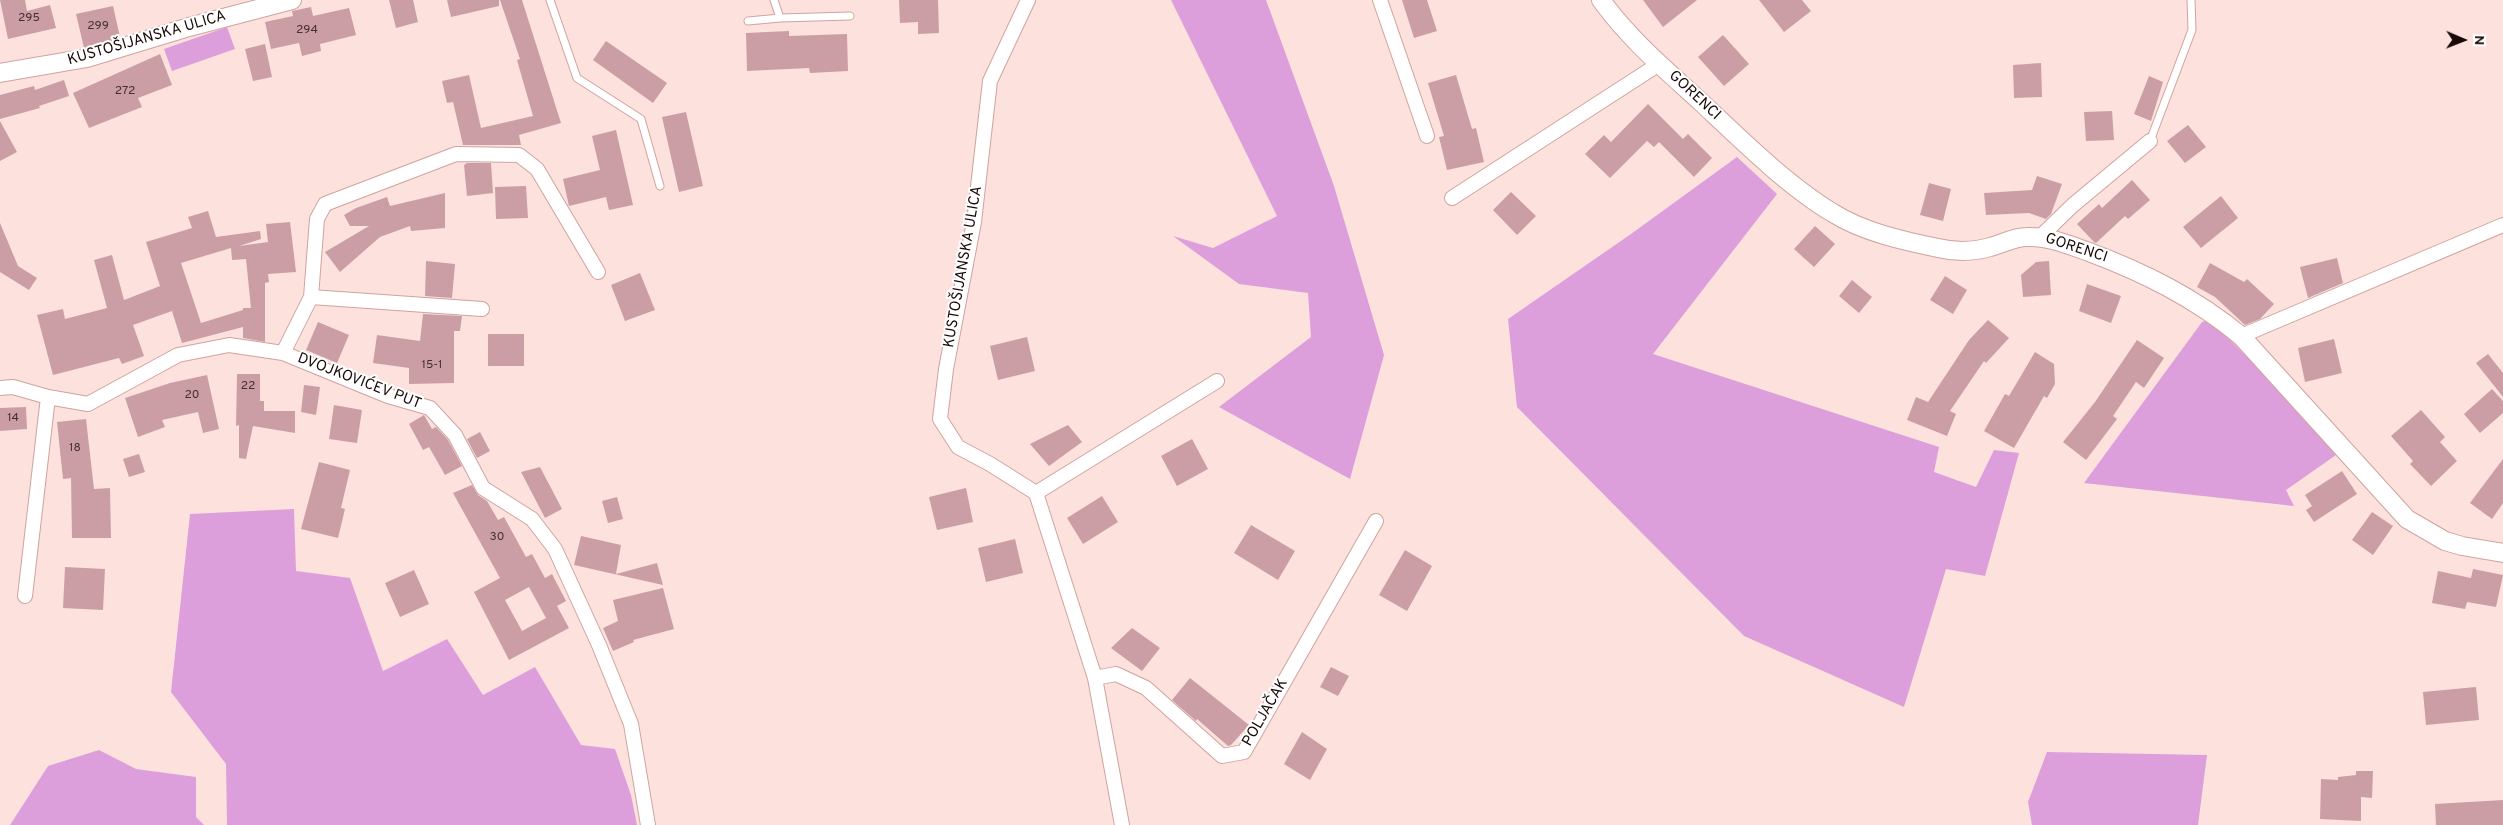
<!DOCTYPE html>
<meta charset="utf-8">
<style>
body{margin:0}
#map{position:relative;width:2503px;height:825px;overflow:hidden;background:#fde1dd;font-family:Overpass,sans-serif}
canvas{display:block}
.north{position:absolute;left:2438px;top:15px;width:50px;height:50px;-webkit-text-stroke:4px #fff;paint-order:stroke;rotate:91deg;font-size:14px;font-weight:700;line-height:20px;text-align:center;color:#190a08}
.north::after{content:'';display:block;margin:auto;width:18px;height:22px;background:#190a08;clip-path:polygon(50% 0,100% 100%,50% 72%,0 100%)}
</style>
<div id="map">
<canvas width="2503" height="825"></canvas>
<div class="north">N</div>
</div>
<script>
const g = document.querySelector('canvas').getContext('2d');
g.lineJoin = 'round';
function fill(path, color) {
  g.fillStyle = color;
  g.fill(path, 'evenodd');
}
function stroke(path, color, width, dash) {
  g.strokeStyle = color;
  g.lineWidth = width;
  g.lineCap = dash ? 'butt' : 'round';
  g.setLineDash(dash || []);
  g.stroke(path);
}
function label(font, color, halo, rows, align = 'center') {
  g.font = font + ' Overpass,sans-serif';
  g.lineWidth = 4;
  g.setLineDash([]);
  g.textBaseline = 'middle';
  g.strokeStyle = halo;
  g.fillStyle = color;
  for (const [text, x, y, turn = 0] of rows) {
    g.save();
    g.translate(x, y);
    g.rotate((+turn || 0) * Math.PI / 180);
    g.textAlign = isNaN(turn) ? turn : align;
    if (halo) g.strokeText(text, 0, 0);
    g.fillText(text, 0, 0);
    g.restore();
  }
}
fill(new Path2D(`
 M1171,0H1266L1334,186L1384,355L1350,479L1219,407L1311,337L1308,293L1239,284L1173,236L1213,248L1277,216Z
 M227,27L235,49L172,71L164,49Z
 M1737,157L1777,194L1653,354L1939,447L1934,472L1976,487L1994,450L2019,453L1985,576L1946,569L1904,707L1744,636L1517,407L1508,319L1631,234Z
 M2211,320L2337,450L2336,455L2286,490L2294,506L2084,483L2202,322Z
 M294,509L296,571L350,578L383,671L447,639L483,695L535,667L581,745L615,749L631,795L637,825H227L226,764L171,692L190,514Z
 M99,750L136,769L196,777V817L204,825H10L48,766Z
 M2047,752L2207,755L2198,825H2032L2028,802Z`), '#dc9fdc');
fill(new Path2D(`
 M0,0H25L27,11L50,5L56,28L8,39Z
 M389,0H413L418,22L396,28Z
 M447,0H499V6L451,17Z
 M500,0H522L561,123L519,135L521,145H463L453,102L447,103L442,81L469,75L481,128L533,116L517,60L520,59Z
 M899,0H938L939,33L918,34V22L900,23Z
 M1402,0H1427L1437,31L1414,38Z
 M1643,0H1697L1663,27Z
 M1759,0H1802L1811,11L1784,32Z
 M113,6L120,37L84,48L76,14Z
 M311,7L313,16L349,8L356,35L320,44L321,51L302,56L299,43L271,49L265,22L293,16L292,11Z
 M789,31V36L847,34L848,71L810,73L809,68L747,71L746,33Z
 M1723,35L1749,64L1724,86L1698,57Z
 M606,41L667,83L653,103L593,60Z
 M265,44L272,77L253,81L245,49Z
 M160,54L172,85L138,98L142,107L89,128L73,93Z
 M2041,63L2042,97L2014,98L2013,65Z
 M1456,75L1472,129L1476,128L1484,162L1447,170L1439,137L1444,136L1428,83Z
 M2149,76L2163,82L2151,121L2134,114Z
 M64,80L69,96L39,106L40,108L0,119V95L34,86L35,90Z
 M1648,104L1683,139L1688,134L1712,158L1694,177L1659,142L1654,147L1647,141L1610,178L1585,154L1604,135L1611,142Z
 M2112,111L2114,140L2086,141L2084,112Z
 M686,112L703,186L679,192L662,117Z
 M0,121L17,152L0,161Z
 M2188,125L2206,147L2185,163L2167,141Z
 M616,130L633,205L609,210L606,197L569,206L563,179L600,170L592,136Z
 M467,163H491L493,193L467,196L464,165Z
 M2037,176L2062,184L2051,214L2046,219L2029,213L1986,215L1984,193L2032,190Z
 M2132,180L2150,200L2128,219L2125,216L2096,243L2094,242L2077,224L2099,204L2102,208Z
 M1929,183L1951,189L1943,221L1920,215Z
 M526,186L528,218L496,219L495,187Z
 M1511,192L1536,216L1517,235L1493,210Z
 M445,193V228L411,231L410,226L380,237L340,272L325,252L369,226H350L344,215L356,208L387,197L390,206Z
 M2221,196L2238,218L2201,248L2183,227Z
 M208,211L216,237L260,231L261,239L239,246L268,242L266,224L290,222L296,272L268,274L269,282L265,283V342L243,338V327L182,343L172,311L133,325L144,356L122,364L119,358L53,375L37,315L63,309L65,319L107,308L94,260L112,255L124,300L160,286L146,242L192,228L188,217ZM231,248L232,260L246,259L251,308H243V310L201,323L181,263Z
 M0,223L18,266L37,278L29,290L0,272Z
 M1815,226L1835,244L1814,267L1794,249Z
 M2337,258L2343,283L2308,298L2300,267Z
 M426,261L455,264L452,298L425,296Z
 M2049,261L2051,295L2023,297L2021,275L2036,262Z
 M2210,263L2244,282L2247,279L2274,304L2260,319L2245,325L2215,297L2197,287Z
 M640,273L655,310L625,321L611,285Z
 M1945,276L1967,290L1953,314L1930,300Z
 M1852,280L1872,297L1859,313L1839,296Z
 M2087,284L2121,296L2111,323L2079,311Z
 M423,314L462,316L460,331H454V383L409,384V368L373,363L377,335L420,341Z
 M1988,320L2009,338L1986,363L1984,361L1950,411L1956,414L1947,436L1907,420L1916,397L1928,402L1969,340Z
 M318,322L349,335L337,363L306,350Z
 M488,334H524V366H488Z
 M1027,337L1035,371L998,380L990,346Z
 M2334,339L2342,373L2305,382L2298,348Z
 M2137,340L2164,358L2144,388L2136,382L2113,416L2117,419L2086,460L2063,442L2095,402Z
 M2035,352L2054,364L2055,384L2047,398L2044,396L2014,448L1984,431L2005,394L2009,396Z
 M2488,354L2503,373V397L2476,363Z
 M237,374H260V401H264V411H295V433L253,426L246,459L239,458V425L236,426Z
 M207,375L219,429L203,433L198,412L162,420L165,427L138,437L125,398L170,383Z
 M304,385L320,387L316,415L301,412Z
 M2492,389L2503,401V413L2480,433L2464,414Z
 M334,405L362,410L357,443L329,439Z
 M26,407L27,429L0,431V408Z
 M2421,410L2445,437L2440,442L2457,461L2431,486L2410,464L2413,461L2391,436Z
 M424,415L432,429L436,427L448,440L462,466L445,475L429,447L423,450L409,424Z
 M86,419L94,489L110,488L111,538H72L71,478L63,479L57,422Z
 M1068,425L1082,442L1049,466L1030,444Z
 M480,432L490,451L477,458L467,439Z
 M1192,439L1208,469L1177,486L1161,456Z
 M139,454L145,472L129,477L123,459Z
 M2503,459V503L2492,519L2470,503Z
 M319,462L350,470L341,508L345,509L338,538L301,529Z
 M540,467L562,509L545,518L521,472Z
 M2342,471L2357,494L2314,522L2306,510L2312,506L2305,495Z
 M472,485L478,495L487,501L498,520L504,517L526,557L532,554L545,578L552,574L566,601L557,606L569,628L509,660L474,592L500,578L453,493ZM529,587L546,618L522,631L505,600Z
 M966,488L973,522L937,530L929,497Z
 M1102,496L1118,522L1083,544L1067,518Z
 M617,497L623,519L608,523L602,501Z
 M2372,512L2393,526L2373,555L2352,540Z
 M1251,525L1295,551L1278,580L1234,553Z
 M581,536L621,545L616,574L657,563L663,585L574,565Z
 M1015,539L1023,573L986,582L978,548Z
 M1405,550L1432,566L1407,611L1379,595Z
 M65,567L105,569L103,610L63,608Z
 M2473,569L2503,575L2496,607L2467,602L2465,609L2432,603L2438,571L2471,578Z
 M414,570L429,604L400,617L385,583Z
 M663,588L674,629L633,640L634,642L613,651L603,628L618,621L613,600Z
 M1132,628L1160,648L1142,671L1111,648Z
 M1331,667L1349,676L1338,696L1320,687Z
 M1190,678L1249,725L1231,745L1228,746L1197,719L1196,721L1172,700Z
 M2476,687L2479,720L2426,725L2423,692Z
 M1302,732L1327,749L1310,780L1284,764Z
 M2356,771H2373L2372,798L2361,797V821L2320,819L2321,779L2338,780V777L2356,775Z
 M2503,800V825H2436L2435,804Z`), '#cb9ea6');
const service = new Path2D(`
 M550,0L577,78L641,119L660,186
 M774,0L780,18L850,16
 M748,21L780,18
 M2150,141L2192,30L2191,0`);
const minor = new Path2D(`
 M1028,0L990,81L974,222L946,369L940,419L958,447L990,464L1036,493
 M1380,0L1427,136
 M1452,198L1659,64
 M2040,237L2073,205L2150,141
 M311,297L482,309
 M2241,336L2503,225
 M283,353L311,297L317,219L325,204L456,154L519,155L537,169L598,272
 M0,388L13,387L48,397L88,404L178,355L229,345L283,353L388,396L430,408L455,435L483,488L532,519L555,549L599,645L631,724L648,825
 M1036,493L1095,678L1116,674L1146,688L1222,756L1244,752L1376,521
 M1036,493L1217,381
 M25,596L48,397
 M1095,678L1122,825`);
const tertiary = new Path2D(`
 M1601,0C1630,40 1666,70 1702,103C1740,139 1789,187 1833,213C1863,232 1904,241 1938,248C1955,252 1973,252 1990,247C2002,244 2014,237 2027,237C2048,236 2069,245 2089,252C2145,273 2195,298 2241,336L2407,519L2445,541L2462,546L2503,553
 M0,73L87,58L189,27L292,0`);
stroke(service, '#d0a39e', 9);
stroke(minor, '#d0a39e', 16);
stroke(tertiary, '#d0a39e', 20);
stroke(service, '#fff', 7);
stroke(minor, '#fff', 14);
stroke(tertiary, '#fff', 18);
label('12px', '#462f30', null, [
 ["295",29,19],
 ["299",98,27],
 ["294",307,31],
 ["272",125,92],
 ["15-1",432,366],
 ["22",248,387],
 ["20",192,396],
 ["14",13,419],
 ["18",75,449],
 ["30",497,538]
]);
label('15px', '#190a08', '#fff', [
 ["KUSTOŠIJANSKA ULICA",147,39,-16],
 ["GORENCI",1694,96,43],
 ["GORENCI",2076,249,18],
 ["KUSTOŠIJANSKA ULICA",964,267,-80],
 ["DVOJKOVIĆEV PUT",359,382,21],
 ["POLJAČAK",1266,713,-60]
]);
</script>
